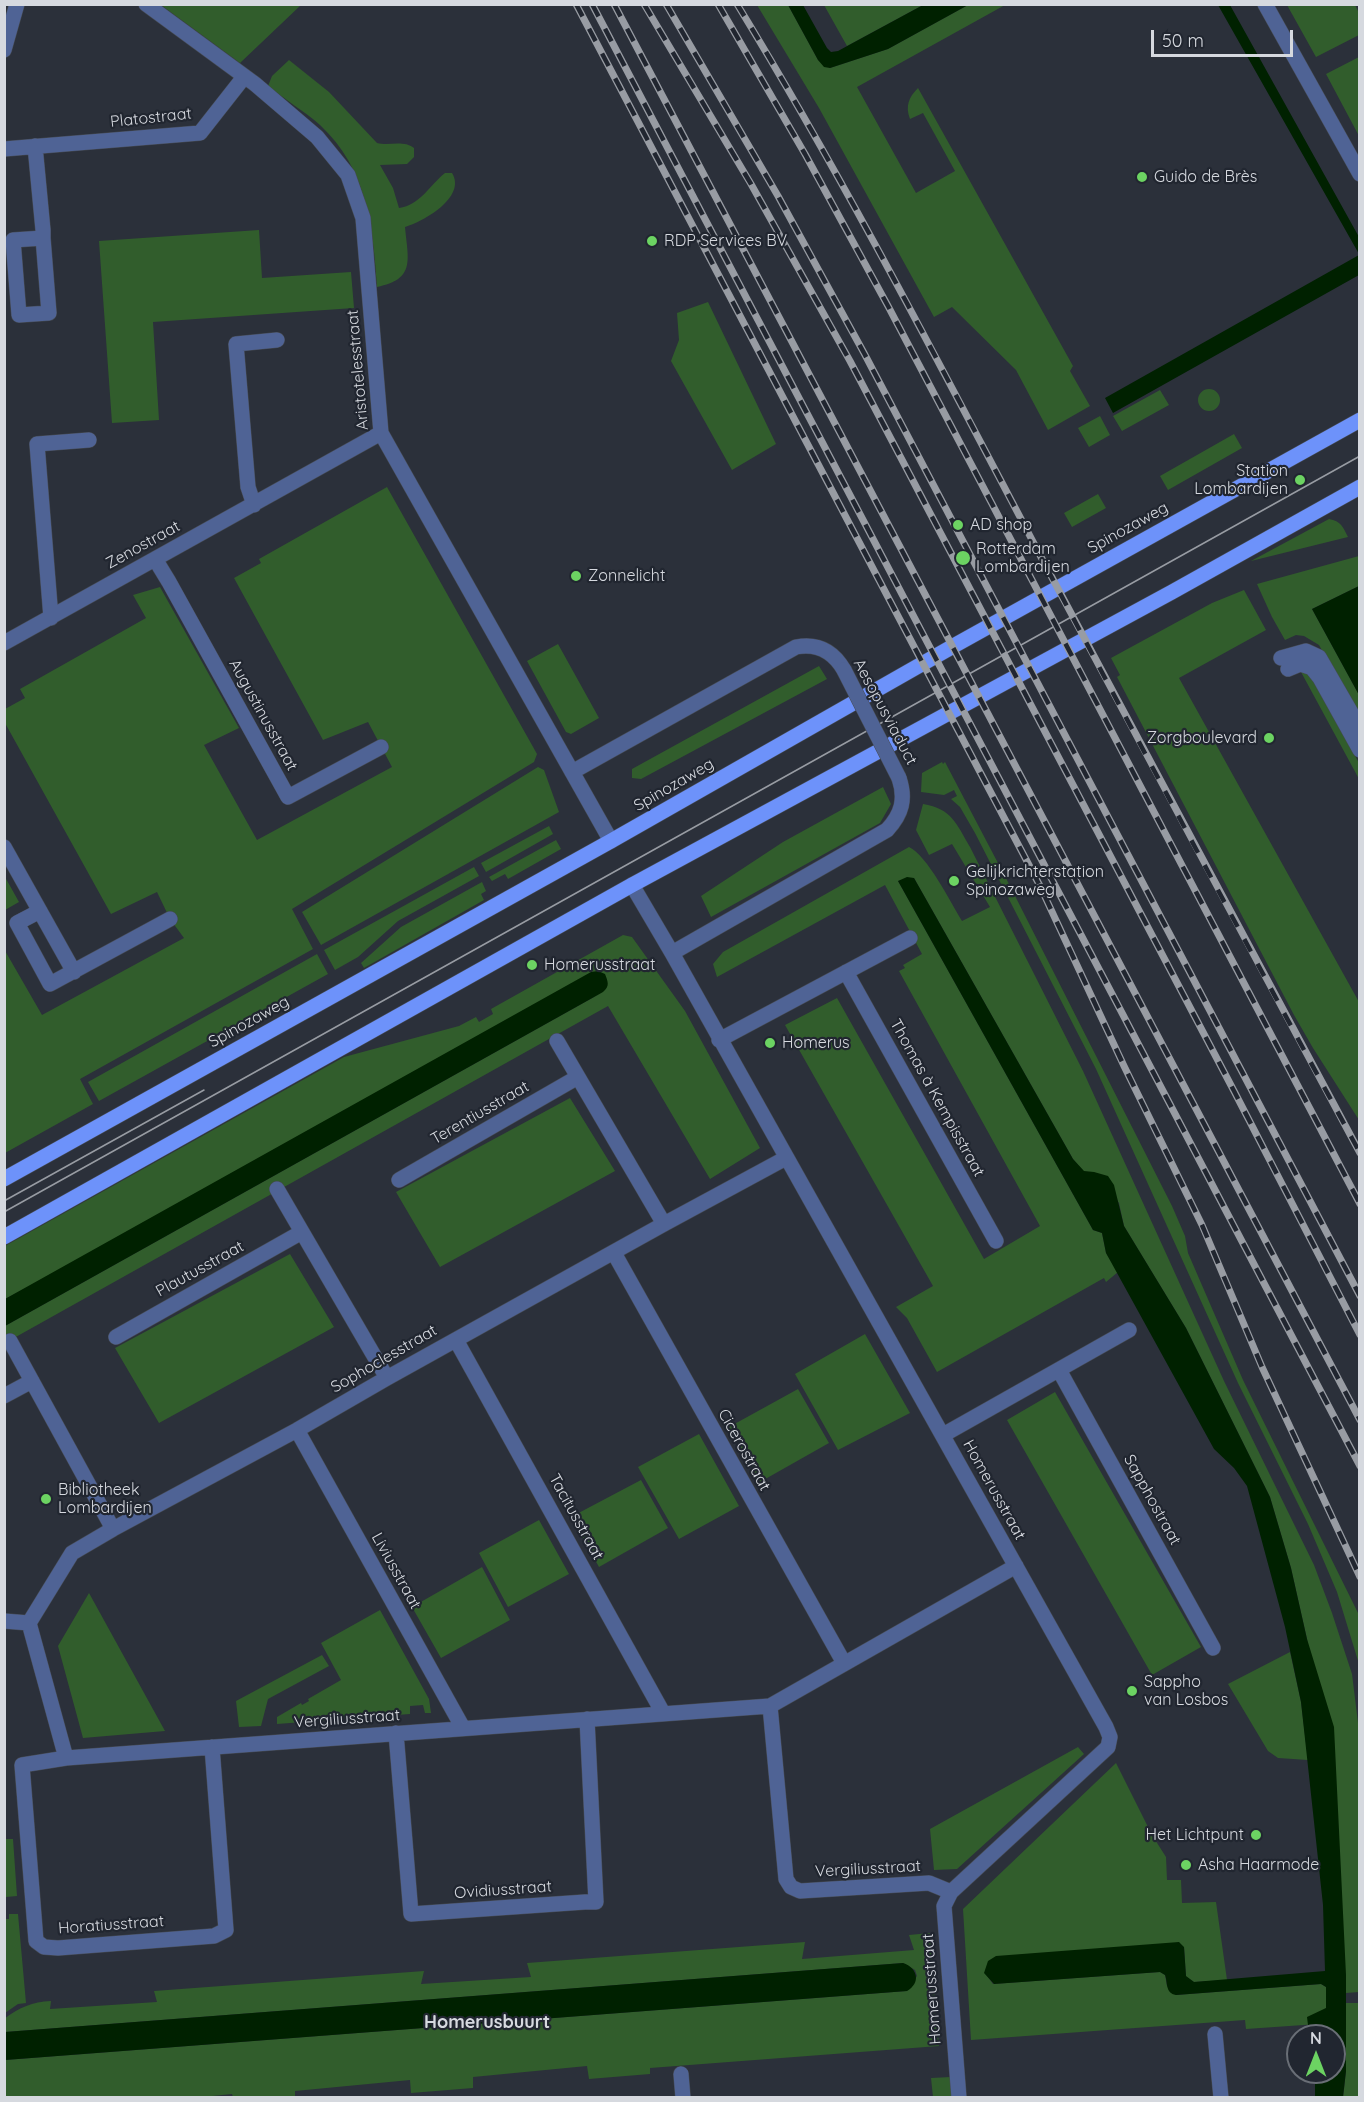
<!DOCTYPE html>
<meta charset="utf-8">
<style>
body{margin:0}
#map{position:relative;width:1364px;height:2102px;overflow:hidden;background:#2b303a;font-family:Quicksand,sans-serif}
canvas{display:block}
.frame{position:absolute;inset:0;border:6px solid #d6d9df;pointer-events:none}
.north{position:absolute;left:1286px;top:2024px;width:60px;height:60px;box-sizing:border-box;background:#212630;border:2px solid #696e76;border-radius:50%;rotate:0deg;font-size:16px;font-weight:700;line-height:24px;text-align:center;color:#d6d9df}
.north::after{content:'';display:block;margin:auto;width:21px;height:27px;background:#6cd362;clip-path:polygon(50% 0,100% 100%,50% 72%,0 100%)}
.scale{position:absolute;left:1151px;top:30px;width:142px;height:27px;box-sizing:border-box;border:3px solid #d6d9df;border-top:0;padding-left:8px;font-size:18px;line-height:21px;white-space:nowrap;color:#d6d9df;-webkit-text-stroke:4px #212630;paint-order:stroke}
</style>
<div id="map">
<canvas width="1364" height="2102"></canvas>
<div class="frame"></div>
<div class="north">N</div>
<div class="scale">50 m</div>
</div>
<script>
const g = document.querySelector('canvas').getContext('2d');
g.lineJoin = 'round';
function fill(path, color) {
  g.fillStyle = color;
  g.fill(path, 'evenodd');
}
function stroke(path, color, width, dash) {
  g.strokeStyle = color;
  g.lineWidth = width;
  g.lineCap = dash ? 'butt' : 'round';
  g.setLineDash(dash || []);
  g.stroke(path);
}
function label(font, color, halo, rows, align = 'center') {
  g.font = font + ' Quicksand,sans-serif';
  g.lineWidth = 4.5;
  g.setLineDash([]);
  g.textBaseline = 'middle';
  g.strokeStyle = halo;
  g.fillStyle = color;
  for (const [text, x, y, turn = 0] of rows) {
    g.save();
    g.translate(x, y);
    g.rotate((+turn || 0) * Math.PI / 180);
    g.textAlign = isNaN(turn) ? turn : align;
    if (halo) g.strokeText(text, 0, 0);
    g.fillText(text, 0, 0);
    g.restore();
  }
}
fill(new Path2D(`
 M161,5H301L240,63Z
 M757,5H788L818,60L830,68L888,49L968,5H1005L857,87L916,193L955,171L923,113L910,119C905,106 909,97 918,88L1073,366L1070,371L1090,406L1048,430L1016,370L952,307L934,317L819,108Z
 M824,5H923L847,46Z
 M1287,5H1355L1359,13V35L1316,57Z
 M1359,57V136L1326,74Z
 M289,60L329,92L377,143C389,146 404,140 414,148V157L407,164L380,165L393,188L399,208C420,205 430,185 445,173H452C467,197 423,222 405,227C408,260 416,279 377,287C373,226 367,169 320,125C304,111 284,99 268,86L272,76Z
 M259,230L262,278L351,272L354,308L153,322L159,420L112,423L99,241Z
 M708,302L776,444L732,470L671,361L679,340L677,313Z
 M1198 400a11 11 0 1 1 22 0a11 11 0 1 1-22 0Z
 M1160,390L1169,405L1122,431L1113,416Z
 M1100,416L1110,435L1089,447L1078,428Z
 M1234,434L1242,448L1168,490L1160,476Z
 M387,487L537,754L534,762L292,909L313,949L80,1079L93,1104L5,1153L4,949L42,1015L184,938L170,919L157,892L111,914L5,723V709L25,698L20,689L146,618L133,595L160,587L239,728L204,745L257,840L392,767L368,722L323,740L234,578L261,563L259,559Z
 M1098,494L1106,508L1072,527L1064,513Z
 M1329,519C1341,521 1343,527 1348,537L1251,561Z
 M1359,556V586L1312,609L1359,695V717L1319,645L1304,636L1296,635L1285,640L1272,617L1257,584Z
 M1244,590L1266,630L1179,678L1359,1002V1120L1313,1048L1294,1015L1117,677L1120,675L1111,658L1212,603Z
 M558,644L599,718L571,734L566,732L527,661Z
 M819,666L827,679L641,779L632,778V769Z
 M1301,672L1309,673L1359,763V779Z
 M942,762L943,764L945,762L1010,886L1172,1206L1185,1236L1188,1253L1243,1380L1359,1615V1664L1337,1592L1308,1524L1238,1383L1096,1069L975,833L960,807L951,799L957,796L954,790L944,795L921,792L922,773Z
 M538,767L544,770L559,812L321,945L302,912Z
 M883,787L891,804L880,823L711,917L701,896L783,842Z
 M923,804C952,809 956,823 970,847L1083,1071L1224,1381L1314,1565L1332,1613L1352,1674L1359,1731V1992L1346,1993L1344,1956L1307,1639L1291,1568L1270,1497L1186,1328L1124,1226L1119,1203L1094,1172H1084L1073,1159L914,878L898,881L1093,1230L1102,1233L1106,1253L1118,1272L1106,1282L1104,1278L937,1372L907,1318L896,1307L933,1286L785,1025L837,998L984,1259L1040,1226L899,971L905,968L903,965L922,954L885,885L717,977L713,964L723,952L909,847C927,855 951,903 962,921L990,907L952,844L929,855L916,830Z
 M549,826L553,834L486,872L481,863Z
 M556,840L561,849L508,879L505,874L492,881L489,877Z
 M474,867L479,876L398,921L358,957L335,970L324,950Z
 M5,877L19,902L5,910H4Z
 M482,882L486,891L481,894L484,900L364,968L361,963L401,927Z
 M623,935L632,937L685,1011L760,1148L710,1179L608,1006L5,1343V1326L603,992L5,1299V1246L344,1057L459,1026L476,1017L479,1022L493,1014L491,1009Z
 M317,954L328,974L99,1101L88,1082Z
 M570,1098L615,1171L440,1267L396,1192Z
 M290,1254L334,1327L159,1423L115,1348Z
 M865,1334L910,1413L838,1450L795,1374Z
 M798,1389L829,1443L760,1482L729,1427Z
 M1055,1392L1201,1647L1152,1675L1007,1420Z
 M699,1434L739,1506L679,1539L638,1467Z
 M641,1480L668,1528L599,1567L571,1517Z
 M539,1520L569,1574L508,1607L479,1553Z
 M482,1567L510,1620L441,1658L412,1607Z
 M89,1593L165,1731L83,1738L58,1646Z
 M380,1610L429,1699L431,1713H425L423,1705L410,1706V1714L277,1724V1717L301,1703L302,1705L309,1701L308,1699L341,1680L321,1643Z
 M1290,1652L1301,1702L1308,1760L1278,1758L1268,1751L1228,1684Z
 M322,1655L329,1666L268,1699L261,1726L239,1727L236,1701Z
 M1078,1747L1084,1754L957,1869L934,1870L930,1829Z
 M1116,1763L1152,1835L1166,1857L1167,1880H1181L1182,1903L1216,1902L1227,1980L1194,1982L1186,1977L1184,1947L985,1973L993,1984L1160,1972L1165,1975L1167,1986L1176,1995L1321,1984L1326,1987V2008L1318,2024L1246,2029L1245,2020L971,2040L963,1909Z
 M5,1839H13L17,1896L6,1897L5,1895Z
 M9,1914H18L26,2003L18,2004L5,2013L4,1919H9Z
 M930,1933L939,2046L650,2068V2074L589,2079L587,2066L473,2077V2088L411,2093L410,2080L295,2091V2098L233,2097L232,2094L193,2098L5,2097V2060L907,1991L917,1976L915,1970L903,1963L5,2032L4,2019C20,2007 32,2002 51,2001L50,2009L157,2002L154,1991L424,1971L421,1984L531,1977L527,1963L805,1942L802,1959L914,1950L909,1935Z
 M1345,2003H1359V2097L1343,2098L1346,2071Z
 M951,2077L952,2097H933L931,2078Z`), '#315d2c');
fill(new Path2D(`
 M788,5H803L827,48L831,52L838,51L923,5H968L888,49L830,68L824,67L818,60Z
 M1218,5H1230L1359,237V254Z
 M1359,255V275L1113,413L1105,398Z
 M1359,586V695L1312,609Z
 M907,877L914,878L1073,1159L1084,1171L1094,1172L1108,1176L1114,1185L1124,1226L1186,1328L1270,1497L1291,1568L1307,1639L1334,1727L1346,1975V2071L1343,2097H1315V2083H1322L1321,2072H1334V2036H1319L1318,2025H1308L1307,2017L1326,2008V1987L1321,1984L1176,1995C1165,1993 1168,1983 1165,1975L1160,1972L994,1984L984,1973L988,1961L996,1956L1179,1942L1184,1947L1186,1976L1194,1982L1325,1971L1323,1905L1301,1702L1285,1627L1247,1486L1234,1468L1214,1449L1106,1253L1102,1233L1093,1230L898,881Z
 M598,971L605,974C608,982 610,986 603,992L5,1326V1299L591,972Z
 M903,1963C918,1968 921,1983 907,1991L5,2060V2032Z`), '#002100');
const minor = new Path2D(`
 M146,4L255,84L317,137L348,175L363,218L381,433L611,841
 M1265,4L1360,174
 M4,50L17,4
 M35,146L43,230V238L49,313L19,315L13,240L43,238
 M4,149L200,133L244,77
 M254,505L248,487L236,344L277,340
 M155,559L169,582L288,797L381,747
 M51,618L37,444L89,440
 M4,643L381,433
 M1281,658L1306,651L1319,657L1360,728
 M1288,669L1300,664L1312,668L1320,678L1360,750
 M572,772L796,647C817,643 833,651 844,670
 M4,847L74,972
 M632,885L672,953L1106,1727L1110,1737L1108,1747L951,1892L944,1906L959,2098
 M40,911L17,923L50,984L170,919
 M672,953L887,830C902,814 906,799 899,778
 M846,972L996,1241
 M719,1040L910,938
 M557,1041L664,1224
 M399,1180L578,1077
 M277,1189L387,1378
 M614,1253L844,1663
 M116,1337L302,1232
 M456,1340L663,1713
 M10,1341L113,1529
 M1059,1370L1213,1648
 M4,1396L32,1381
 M297,1430L463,1728
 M943,1435L1129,1330
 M4,1621L29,1623
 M29,1623L72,1553L113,1529L297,1430L387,1378L664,1224L786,1158
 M29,1623L66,1758
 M770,1706L786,1879L791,1887L800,1891L929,1883L951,1892
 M396,1733L411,1914L585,1902H596L587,1719
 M212,1747L226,1930L214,1936L58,1948L44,1947L36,1941L22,1765L66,1758L770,1706L1016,1566
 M1215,2034L1221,2098
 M681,2074L683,2098`);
const major = new Path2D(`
 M4,1179L611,841L957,644L1360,420
 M4,1237L632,885L1172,592L1360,487`);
stroke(minor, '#464b54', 16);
stroke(major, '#464b54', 16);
stroke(minor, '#4f6395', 15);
stroke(major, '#6d92fa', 15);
stroke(new Path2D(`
 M4,1201L204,1090
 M4,1212L1360,456`), '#989ca3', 1.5);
const rail = new Path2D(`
 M576,4L1040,886L1124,1066L1202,1225L1262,1367L1360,1577
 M592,4L1360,1466
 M614,4L1360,1420
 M644,4L751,184L850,361L1234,1091L1360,1335
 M666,4L778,196L864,353L1360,1296
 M718,4L805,154L888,306L1360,1204
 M737,4C847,184 943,371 1041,557C1146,756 1252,955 1360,1153`);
stroke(rail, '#989ca3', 7);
stroke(rail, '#212630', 4.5, [14]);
const minorBridge = new Path2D(`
 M844,670L899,778`);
stroke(minorBridge, '#464b54', 16, []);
stroke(minorBridge, '#4f6395', 15);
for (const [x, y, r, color] of [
 [1142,177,6,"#6cd362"],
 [652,241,6,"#6cd362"],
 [1300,480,6,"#6cd362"],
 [958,525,6,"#6cd362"],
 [963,558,8,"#6cd362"],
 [576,576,6,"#6cd362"],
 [1269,738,6,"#6cd362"],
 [954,881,6,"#6cd362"],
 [532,965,6,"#6cd362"],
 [770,1043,6,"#6cd362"],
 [46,1499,6,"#6cd362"],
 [1132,1691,6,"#6cd362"],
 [1256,1835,6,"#6cd362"],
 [1186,1865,6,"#6cd362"]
]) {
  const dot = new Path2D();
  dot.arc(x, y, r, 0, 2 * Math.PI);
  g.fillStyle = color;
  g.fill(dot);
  stroke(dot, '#212630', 2);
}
label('16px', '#d6d9df', '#212630', [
 ["Platostraat",151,118,-6],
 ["Aristotelesstraat",358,370,-95],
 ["Spinozaweg",1128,528,-29],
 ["Zenostraat",143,545,-29],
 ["Aesopusviaduct",885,712,62],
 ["Augustinusstraat",263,715,61],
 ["Spinozaweg",674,785,-30],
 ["Spinozaweg",249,1022,-29],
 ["Thomas à Kempisstraat",937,1098,61],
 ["Terentiusstraat",480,1113,-30],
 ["Plautusstraat",200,1269,-29],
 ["Sophoclesstraat",384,1359,-30],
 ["Cicerostraat",744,1450,61],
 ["Homerusstraat",994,1490,61],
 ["Sapphostraat",1152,1500,61],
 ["Tacitusstraat",576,1517,61],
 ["Liviusstraat",396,1571,61],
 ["Vergiliusstraat",347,1719,-4],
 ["Vergiliusstraat",868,1869,-3],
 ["Ovidiusstraat",503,1890,-4],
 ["Horatiusstraat",111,1925,-4],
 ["Homerusstraat",932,1989,-94]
]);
label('16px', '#d6d9df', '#212630', [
 ["Guido de Brès",1154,177],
 ["RDP Services BV",664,241],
 ["Station",1288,471,"right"],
 ["Lombardijen",1288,489,"right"],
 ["AD shop",970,525],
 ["Rotterdam",976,549],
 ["Lombardijen",976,567],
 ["Zonnelicht",588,576],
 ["Zorgboulevard",1257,738,"right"],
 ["Gelijkrichterstation",966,872],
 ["Spinozaweg",966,890],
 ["Homerusstraat",544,965],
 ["Homerus",782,1043],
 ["Bibliotheek",58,1490],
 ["Lombardijen",58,1508],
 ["Sappho",1144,1682],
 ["van Losbos",1144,1700],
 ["Het Lichtpunt",1244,1835,"right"],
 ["Asha Haarmode",1198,1865]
], 'left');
label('bold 18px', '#d6d9df', '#212630', [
 ["Homerusbuurt",487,2023]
]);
</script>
